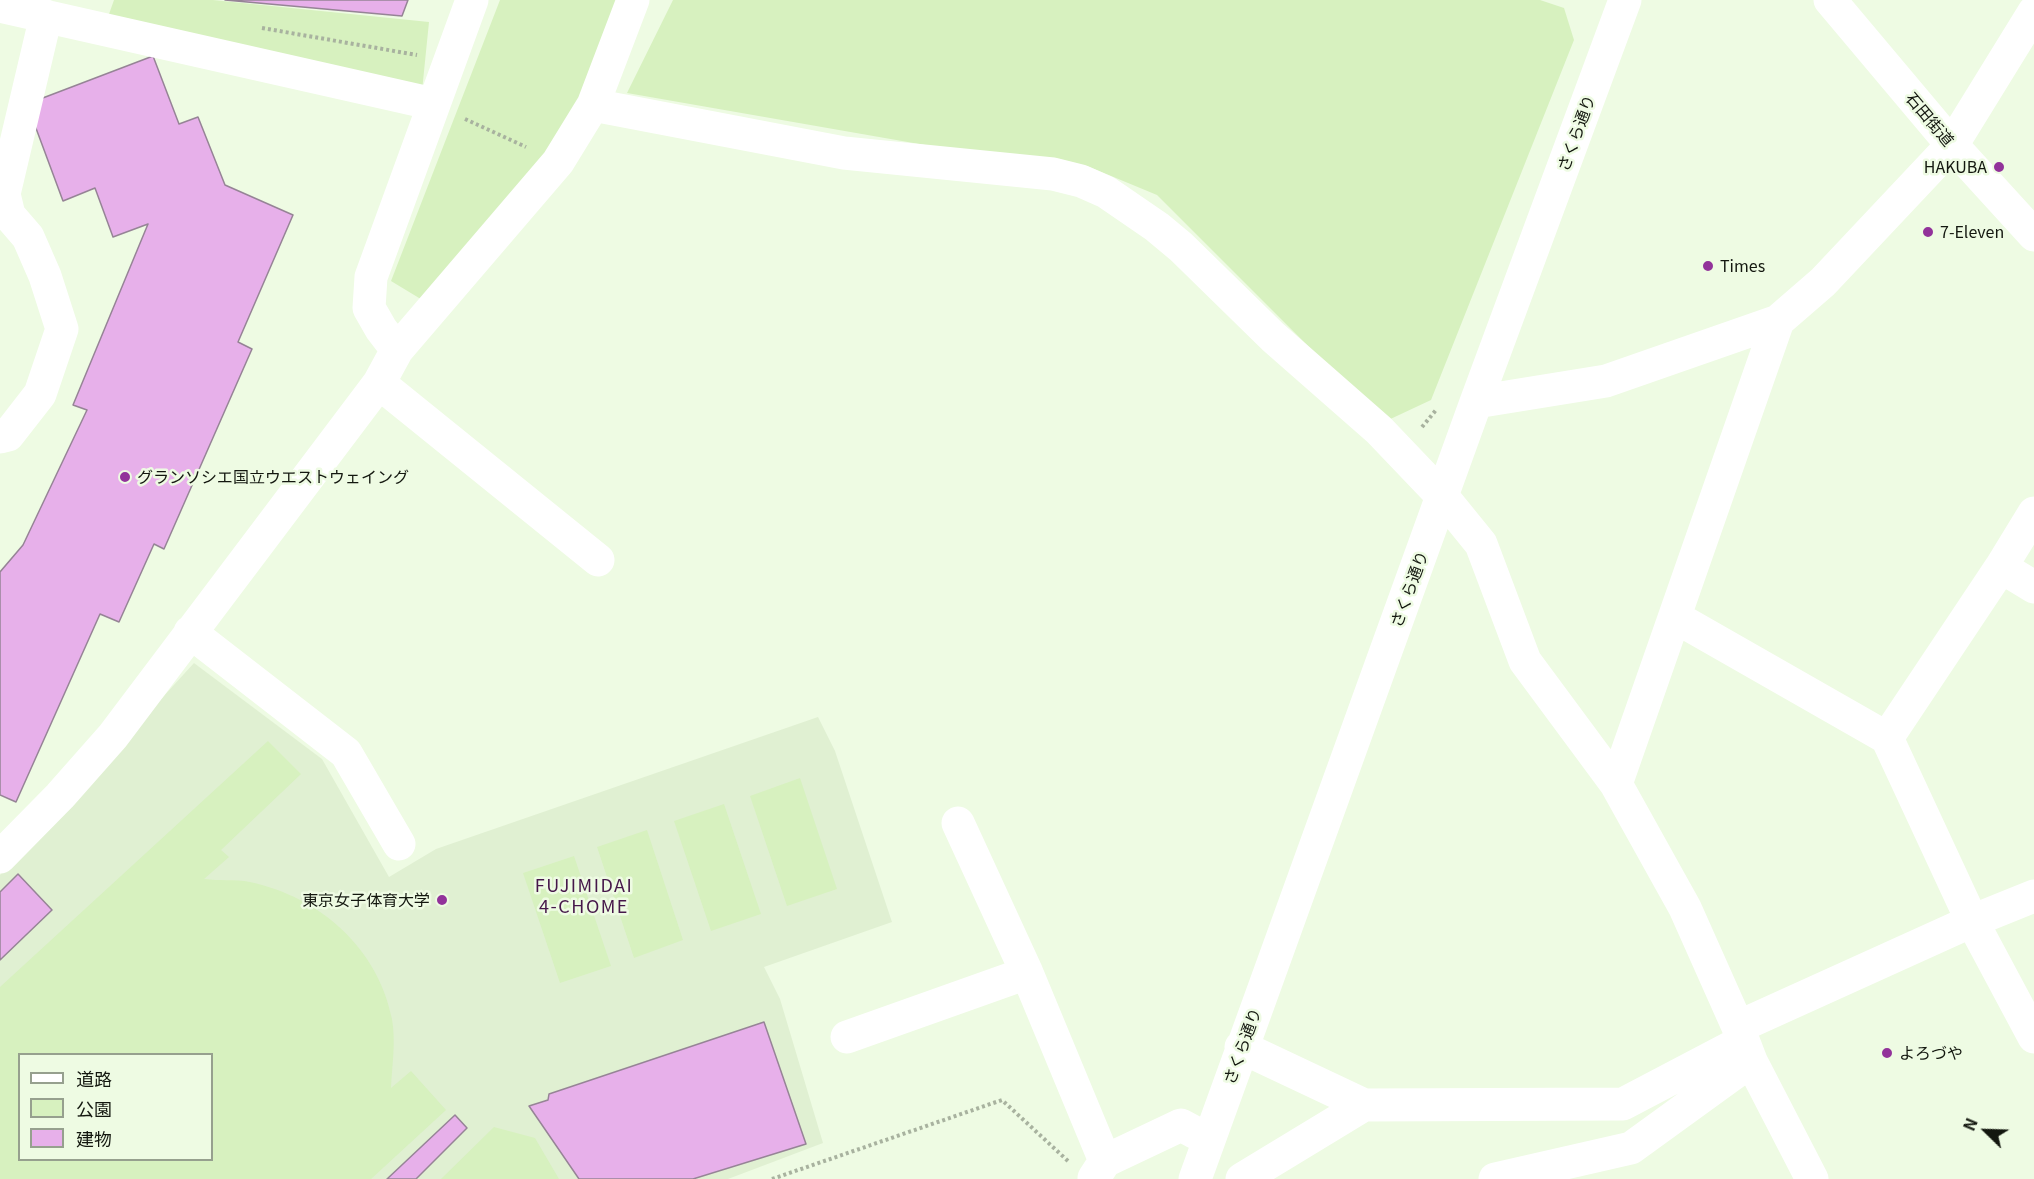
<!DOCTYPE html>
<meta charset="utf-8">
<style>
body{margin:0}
#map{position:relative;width:2034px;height:1179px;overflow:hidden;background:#eefbe3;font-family:Georgia,"Noto Sans JP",serif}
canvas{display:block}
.legend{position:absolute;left:18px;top:1053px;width:195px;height:108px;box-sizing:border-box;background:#eefbe3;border:2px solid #96a08e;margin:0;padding:8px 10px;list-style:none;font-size:18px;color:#13170f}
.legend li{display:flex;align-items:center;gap:12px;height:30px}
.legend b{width:30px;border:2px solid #96a08e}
.north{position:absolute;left:1956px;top:1101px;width:60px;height:60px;-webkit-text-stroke:4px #eefbe3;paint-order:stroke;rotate:293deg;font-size:16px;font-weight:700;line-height:24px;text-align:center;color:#13170f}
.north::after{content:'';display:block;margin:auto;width:21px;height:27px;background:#13170f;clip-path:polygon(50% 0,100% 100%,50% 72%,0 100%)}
</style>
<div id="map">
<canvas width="2034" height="1179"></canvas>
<ul class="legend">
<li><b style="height:8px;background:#fff"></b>道路</li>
<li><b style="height:16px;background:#d7f1bf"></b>公園</li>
<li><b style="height:16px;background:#e7b0ea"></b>建物</li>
</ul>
<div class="north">N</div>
</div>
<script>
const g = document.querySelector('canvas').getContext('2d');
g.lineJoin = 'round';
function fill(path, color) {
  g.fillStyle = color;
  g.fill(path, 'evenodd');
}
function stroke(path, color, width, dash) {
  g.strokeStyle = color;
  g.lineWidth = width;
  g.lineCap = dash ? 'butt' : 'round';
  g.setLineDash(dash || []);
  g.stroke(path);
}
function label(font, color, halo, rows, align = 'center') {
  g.font = font + ' Georgia,"Noto Sans JP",serif';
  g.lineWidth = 5;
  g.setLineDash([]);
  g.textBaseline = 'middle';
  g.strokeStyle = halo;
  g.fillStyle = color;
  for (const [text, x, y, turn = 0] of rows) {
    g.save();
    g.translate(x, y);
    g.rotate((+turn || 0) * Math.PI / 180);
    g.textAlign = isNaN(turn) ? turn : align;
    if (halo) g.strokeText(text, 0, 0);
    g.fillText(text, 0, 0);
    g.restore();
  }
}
fill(new Path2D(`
 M194,663L322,759L389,877L436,849L818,717L835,751L892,922L764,967L780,999L823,1143L728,1179H0V875ZM20,1054H212V1160H20Z`), '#e0f0d2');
fill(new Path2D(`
 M114,0H213L429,22L421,101L103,31Z
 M500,0H638L610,56L493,235L424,301L391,281Z
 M673,0H1540L1564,8L1574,40L1431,400L1384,422L1157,195L1087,166L965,152L627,93Z
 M268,741L301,774L221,850L229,857L204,879C219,881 235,879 250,882C320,897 378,948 392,1019C396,1042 392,1066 391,1088L411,1071L446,1110L371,1179H0V987ZM20,1054H212V1160H20Z
 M800,778L837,889L787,906L750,796Z
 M724,804L761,914L711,931L674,821Z
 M647,830L683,940L634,958L597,847Z
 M574,856L611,966L560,983L523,873Z
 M494,1127L535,1138L559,1179H441Z`), '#d7f1bf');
const building = new Path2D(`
 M225,0H408L402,16Z
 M153,56L179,124L198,117L225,185L293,215L238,342L252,349L164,549L154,544L119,622L100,614L16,802L0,795V572L23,545L87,410L73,405L148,224L113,237L95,188L63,201L27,104Z
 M18,874L52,910L0,960V892Z
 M764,1022L806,1144L693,1179H579L529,1106L548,1100L549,1094Z
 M455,1115L467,1128L416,1179H387Z`);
fill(building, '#e7b0ea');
stroke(building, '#968496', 1.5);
stroke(new Path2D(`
 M262,28L417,55
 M465,119L526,147
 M1422,427L1436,410
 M772,1179L1002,1100L1068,1161`), '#a8b29f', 4, [3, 3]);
stroke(new Path2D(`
 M1830,0L1952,145L2034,235
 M0,6L434,104
 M593,105L844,153L1053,174L1081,181L1106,192L1157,227L1181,247L1273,337L1379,430L1442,496L1481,544L1525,661L1616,784L1685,908L1738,1027L1751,1061L1812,1179
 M397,350L381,329L369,308L371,277L472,0
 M379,383L598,560
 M1476,402L1606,381L1778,321L1823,282L1952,145L2034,12
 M0,437L8,435L40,394L62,329L45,276L28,237L9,215L4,194L46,16
 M2001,567L2034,513
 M1675,617L1887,738L2001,567L2034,587
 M190,632L346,753L399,844
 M1887,738L1972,921L2034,1037
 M1616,784L1778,321
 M958,823L1027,973L1105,1161
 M0,857L60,796L113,736L379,383L397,350L558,162L593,105L633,0
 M1738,1027L1972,921L2034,896
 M847,1037L1027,973
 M1241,1047L1364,1105
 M1094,1178L1105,1161L1181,1125L1209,1140
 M1195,1179L1476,402L1625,0
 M1242,1179L1364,1105L1623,1104L1743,1041
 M1495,1179L1631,1148L1751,1061`), '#fff', 33);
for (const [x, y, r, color] of [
 [1999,167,6,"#92329a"],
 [1928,232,6,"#92329a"],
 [1708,266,6,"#92329a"],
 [125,477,6,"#92329a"],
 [442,900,6,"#92329a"],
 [1887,1053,6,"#92329a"]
]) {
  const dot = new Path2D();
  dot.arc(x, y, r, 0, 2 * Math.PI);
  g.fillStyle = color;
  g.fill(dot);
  stroke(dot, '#eefbe3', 2);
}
label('16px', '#13170f', '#eefbe3', [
 ["石田街道",1930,119,50],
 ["さくら通り",1576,133,-70],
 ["さくら通り",1409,589,-70],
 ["さくら通り",1242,1046,-70]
]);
label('16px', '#13170f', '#eefbe3', [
 ["HAKUBA",1987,167,"right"],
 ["7-Eleven",1940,232],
 ["Times",1720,266],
 ["グランソシエ国立ウエストウェイング",137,477],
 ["東京女子体育大学",430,900,"right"],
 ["よろづや",1899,1053]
], 'left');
g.letterSpacing = '1.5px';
label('18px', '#46184a', '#eefbe3', [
 ["FUJIMIDAI",584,885],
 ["4-CHOME",584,906]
]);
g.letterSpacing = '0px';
</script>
